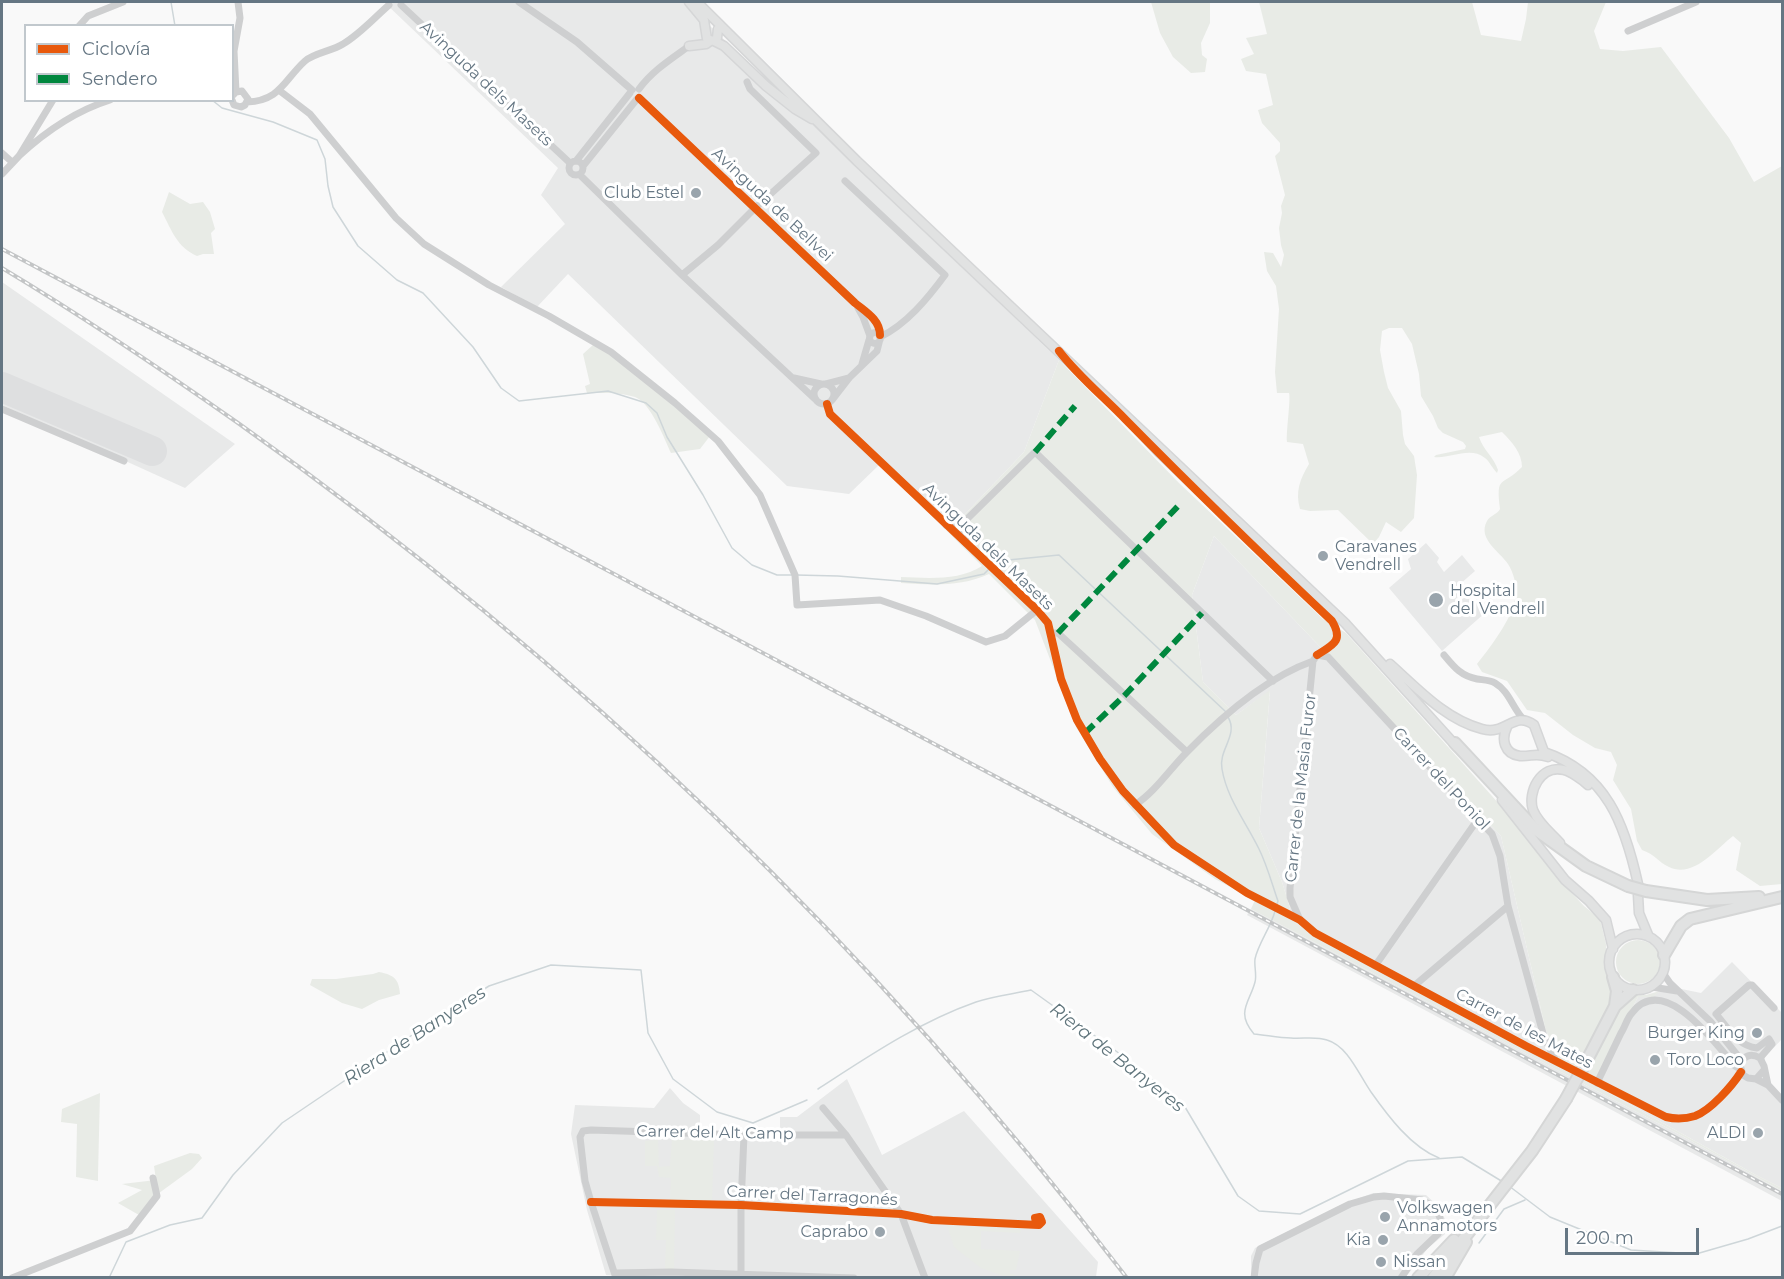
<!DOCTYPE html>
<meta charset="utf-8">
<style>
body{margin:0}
#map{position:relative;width:1784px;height:1279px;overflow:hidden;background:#f9f9f9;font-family:Montserrat,sans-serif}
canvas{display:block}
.frame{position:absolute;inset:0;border:3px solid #657683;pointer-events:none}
.legend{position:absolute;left:24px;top:24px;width:210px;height:78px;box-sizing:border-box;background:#fff;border:2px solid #c1c8cd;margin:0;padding:8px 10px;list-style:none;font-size:18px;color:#657683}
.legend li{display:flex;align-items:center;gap:12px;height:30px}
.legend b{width:30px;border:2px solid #c1c8cd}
.scale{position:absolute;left:1565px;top:1228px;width:134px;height:27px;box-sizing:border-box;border:3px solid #657683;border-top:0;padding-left:8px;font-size:18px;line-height:21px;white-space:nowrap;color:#657683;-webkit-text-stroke:4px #fff;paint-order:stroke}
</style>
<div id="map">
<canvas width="1784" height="1279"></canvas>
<div class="frame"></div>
<ul class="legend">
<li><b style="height:8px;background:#e8590c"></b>Ciclovía</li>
<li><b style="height:8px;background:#00873e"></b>Sendero</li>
</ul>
<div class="scale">200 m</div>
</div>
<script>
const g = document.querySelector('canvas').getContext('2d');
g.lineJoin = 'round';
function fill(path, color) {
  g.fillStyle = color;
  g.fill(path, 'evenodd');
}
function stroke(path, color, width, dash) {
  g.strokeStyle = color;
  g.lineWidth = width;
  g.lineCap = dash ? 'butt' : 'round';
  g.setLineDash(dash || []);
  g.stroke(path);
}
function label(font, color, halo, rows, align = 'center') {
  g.font = font + ' Montserrat,sans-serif';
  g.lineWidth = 6;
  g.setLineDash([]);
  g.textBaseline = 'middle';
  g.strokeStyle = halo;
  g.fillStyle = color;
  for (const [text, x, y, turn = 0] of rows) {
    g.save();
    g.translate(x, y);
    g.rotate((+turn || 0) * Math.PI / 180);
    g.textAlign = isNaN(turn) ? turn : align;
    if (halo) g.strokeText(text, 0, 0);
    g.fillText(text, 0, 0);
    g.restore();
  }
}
fill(new Path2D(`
 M384,2H685L1059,360L1024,452L948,532L879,465L849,494L787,486L568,274L537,307L501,287L565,224L541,195L558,168Z
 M2,282L235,444L185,488L2,405Z
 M1214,536L1501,836L1546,1031L1553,1045L1547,1062L1316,937L1285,915L1290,908L1282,882L1259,828L1270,691L1236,715L1203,682L1192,595Z
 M1426,543L1439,558L1437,562L1444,572L1462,555L1475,571L1459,585L1486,612L1442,651L1389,588L1411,569L1408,559Z
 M1251,909L1673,1131L1782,1191V1201L1247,915Z
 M1732,962L1782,1013V1039L1765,1057L1764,1083L1782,1102V1188L1756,1175L1593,1084L1638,997L1653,996L1667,986L1701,993Z
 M847,1079L882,1155L964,1111L1098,1262L1096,1277L651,1278L606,1275L587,1210L571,1134L575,1105L654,1108L670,1088L683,1103L700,1115V1131L780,1132V1117H797Z
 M1373,1193L1426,1195L1439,1207L1446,1221L1445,1234L1428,1248L1406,1277H1251V1256L1255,1248L1336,1207Z`), '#e8e9e9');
fill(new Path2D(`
 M1151,2H1210V23L1201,43L1202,55L1207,59L1205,72L1191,73L1173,57L1160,33Z
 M1259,2H1472L1481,35L1521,41L1526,19L1528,2H1606L1594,31L1600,49L1623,51L1661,47L1729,138L1754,182L1782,166V884L1760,886L1736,870L1741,843L1733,836C1716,849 1693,879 1669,867C1658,862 1656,855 1642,850L1637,841L1631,809L1613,780L1617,765L1611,752L1595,748L1573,735L1545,713L1527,710L1507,681L1482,672L1477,664C1491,646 1516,615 1516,591C1516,582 1513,572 1508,564C1500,552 1477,539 1487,521C1490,515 1497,515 1500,509C1496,474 1501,488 1522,467C1522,453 1512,442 1502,432L1479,437C1483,450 1494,457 1498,470L1497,473C1492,468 1490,462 1485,458C1470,446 1450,459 1434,457L1436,455L1465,449L1466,446L1463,442L1443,433L1438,428L1433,416L1421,396L1419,374L1412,344L1402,328H1389L1382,331L1380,350L1384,372L1388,388L1401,411L1403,435L1405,444L1414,456L1417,475L1414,518L1401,532L1386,522L1379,537L1373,544L1338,510L1310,511L1300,509C1295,492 1300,479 1309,464L1303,444L1287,442C1286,431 1291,399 1289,393H1277L1275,372L1279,309L1276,286L1267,271L1264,252L1273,253L1281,267L1284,255L1281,245L1279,228L1282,213L1281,206L1285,195L1275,156L1280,151V143L1262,123L1258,110L1273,105L1266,74L1246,71L1241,59L1254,54L1246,38L1267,34Z
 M169,192L190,204L203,202L210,212L215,229L211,233L214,254H203L197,256C177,247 172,231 162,212Z
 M594,344L611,354L710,436L700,449L671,453C664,438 651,403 635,397C620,392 603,393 587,393L585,386L590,384L583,354Z
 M1059,360L1179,483L1323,619L1346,633L1509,815L1554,874L1584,906L1600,919L1606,944V971L1610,980L1622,993L1646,995L1660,991L1653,997H1638L1593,1084L1756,1175L1782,1188V1191L1673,1131L1251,909L1255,900L1215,879L1152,834L1113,787L1076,727L1035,620L989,574C961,587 931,585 901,583V577C927,578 959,581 982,566L948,532L1024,452ZM1214,536L1501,836L1546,1031L1553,1045L1547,1061L1316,937L1285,915L1290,908L1282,882L1259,828L1270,690L1236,715L1203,682L1192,595Z
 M1616 962a22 22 0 1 1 44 0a22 22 0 1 1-44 0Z
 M379,972C394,975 399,979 400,994L379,1000L362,1009L342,1003L310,985L312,979H336L373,974Z
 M100,1093L98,1175V1181L76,1177L77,1124L61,1122L62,1109Z
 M658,1140L659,1167L670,1166L672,1140H714L712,1201L670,1200L671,1178L659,1177L657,1166H645V1141Z
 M190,1153L199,1154L202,1158L192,1169L155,1196L139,1215L118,1203L142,1190L122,1184L156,1180L154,1166Z
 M657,1210H675L674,1270L665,1269L666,1240H656Z
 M947,1225L1021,1230L1020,1233L981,1231V1249L1020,1251L1016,1270H1010V1274H1015V1277H1006L981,1268L954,1247Z`), '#e8ebe6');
stroke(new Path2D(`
 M171,2L175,26
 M212,100L222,108L273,122L317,140L325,159L328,186L333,207L358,246L397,280L423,293L473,347L501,388L519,401L608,391L646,403L657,413L667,437L703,495L732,548L752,565L777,575H792
 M993,566L998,561L1059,555L1226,712
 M796,575L838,576L937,584L984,574L989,569
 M1228,717C1239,735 1218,750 1222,769C1227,799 1246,822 1259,849C1267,865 1272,884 1278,901L1277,904
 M1275,911C1271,927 1258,944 1255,959C1254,966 1257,975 1255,982C1250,1002 1235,1012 1254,1034C1266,1035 1279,1038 1291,1038C1303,1039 1316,1036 1327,1040C1348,1046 1359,1075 1371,1092C1388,1116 1411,1147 1439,1158
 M818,1089C869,1056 919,1022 976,1002C993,996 1013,994 1031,990L1116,1051L1185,1107L1238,1196L1259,1211L1300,1214L1408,1161L1462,1157L1503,1182
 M1509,1186L1550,1217L1631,1250L1696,1254L1748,1239L1782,1226
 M1479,1243L1504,1209L1525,1200
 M109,1278L126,1242L170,1225L202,1218L233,1175L282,1123L421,1029L489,986L551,965L641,970L648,1033L673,1079L717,1112L753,1123L807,1100`), '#ced6d9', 1.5);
stroke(new Path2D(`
 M2,387L152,451`), '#dedfe0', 30);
const major = new Path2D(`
 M689,2L704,20L707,39L714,41L724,46L766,86L795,109L812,119
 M697,2L857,161L1345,623L1457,747
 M714,41L717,38L718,29
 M689,46L706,44L710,41
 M1390,664C1418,689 1445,719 1482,729C1506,736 1514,710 1534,725L1544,752C1607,773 1625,825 1638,884
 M1507,727C1501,739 1504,754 1520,756C1531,757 1536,752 1548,757
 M1502,800L1565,880L1589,901L1606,920L1613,949
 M1560,843C1551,833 1538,823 1533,810C1527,792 1541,764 1564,770C1571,772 1582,779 1588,785
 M1638,895L1639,913L1649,937
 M1609 962a28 28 0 1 1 56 0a28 28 0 1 1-56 0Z`);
const highway = new Path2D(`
 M1455,743L1536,830L1586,866L1628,886
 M1646,891L1707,900L1759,897
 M1664,955L1681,926L1690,919L1782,897
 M1613,977L1617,991L1615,1006
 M1586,1062L1615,1006L1633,990
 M1418,1278L1454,1240
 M1433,1278L1532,1151L1566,1099
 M1445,1278L1466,1242`);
stroke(major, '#d5d6d7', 11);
stroke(highway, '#d5d6d6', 14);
stroke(new Path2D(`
 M519,2L577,42L632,90
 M401,5L570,163
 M79,26L88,16L123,2
 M1628,31L1696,2
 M639,89C652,71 671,59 689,46
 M280,91L310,114L396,218L424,244L489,285L549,316L611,352L675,403L718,441L760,495L795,575L797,605L880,600L926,616L986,642L1005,636L1037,610
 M236,92L234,51L240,18L238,2
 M639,98L855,303C866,312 880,320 880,335
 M232,100L234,105L241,107L245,105L248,99L242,91L236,92L232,96
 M247,102C280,101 284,80 305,61C314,53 332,51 343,44C360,34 374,18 389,5
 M2,153L12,162
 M19,156C45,132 75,111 110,100
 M569 168a7 7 0 1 1 14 0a7 7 0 1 1-14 0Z
 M576,161L630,93
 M583,166L637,99
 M2,174L19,156L53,100
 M580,175L682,275L815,399
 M845,181L945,275C928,298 906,325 880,337
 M682,275L718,245L755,208L816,153L750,89L747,82
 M858,308L863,317L870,336
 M869.5 338a5.5 5.5 0 1 1 11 0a5.5 5.5 0 1 1-11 0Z
 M862,364L869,340
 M794,378L821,384
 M814 394a10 10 0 1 1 20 0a10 10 0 1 1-20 0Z
 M826,384L849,378
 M832,400L849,378L877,351L880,339
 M827,404L830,414L1037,610L1048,623L1061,679L1077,720L1100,759L1123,791L1174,845L1247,893L1300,920L1315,933L1526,1046L1666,1117C1675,1119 1685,1119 1695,1116C1711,1110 1732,1086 1741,1072
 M2,409L124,461
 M1132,426L1158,454L1332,621C1344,641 1333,645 1317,655
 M965,521L964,532L966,543
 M946,525L965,521L1035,452L1273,681
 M1051,633H1058L1187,752
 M1317,655L1328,657L1492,834L1500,856L1508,906L1544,1037L1556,1061
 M1444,655C1454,667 1461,676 1477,679C1483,680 1490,680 1495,683C1509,691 1513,709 1524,720
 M1135,805C1155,792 1170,769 1187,752C1222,716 1265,678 1313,661
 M1300,920L1290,897V888L1313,661L1317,655
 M1375,966L1478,819
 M1663,973L1670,983L1710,1021L1742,1061
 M1414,986L1508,906
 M1652,987L1677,991
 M1760,1058L1772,1044L1769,1039L1757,1048C1738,1046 1728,1028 1716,1014L1749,985H1752L1774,1008
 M1764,1070L1756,1079L1748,1078L1743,1075L1740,1065C1744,1055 1751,1053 1760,1058L1764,1066L1768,1085
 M1756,1079L1768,1085L1782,1100
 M1597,1083C1605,1066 1613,1050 1621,1033C1625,1027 1627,1018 1632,1013C1664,971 1716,1044 1735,1066L1740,1069
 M823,1108L846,1135L901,1214L925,1278
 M591,1202L741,1205L901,1214L932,1220L1039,1225L1042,1222L1040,1217L1035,1218L1037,1225
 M615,1273L671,1272L854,1278
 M741,1276V1205L744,1135
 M12,1278L130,1231L157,1196L153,1178
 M616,1278L591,1202L585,1181L580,1137L583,1131L591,1130L744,1135H846
 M1254,1278L1256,1263L1260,1249L1350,1204L1374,1197L1384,1196L1422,1200L1436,1208L1440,1218V1227L1438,1234L1417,1254L1401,1278`), '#cecfd0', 7);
stroke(major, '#e1e2e2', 8);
stroke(highway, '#e1e2e2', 10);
const rail = new Path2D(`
 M2,249L1782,1194
 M2,268C82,316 161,369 238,423C576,662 875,949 1127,1278`);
stroke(rail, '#c3c5c6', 4);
stroke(rail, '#fff', 1.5, [4.5]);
const highwayBridge = new Path2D(`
 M1628,886L1646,891
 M1566,1099L1586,1062`);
stroke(highwayBridge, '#d5d6d6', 14, []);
stroke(highwayBridge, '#e1e2e2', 10);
stroke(new Path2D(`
 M1035,452L1075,406
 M1058,633L1180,504
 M1085,733L1125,695L1202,613`), '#00873e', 6, [12, 6]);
stroke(new Path2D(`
 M639,98L855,303C866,312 880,320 880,335
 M1059,351C1079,377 1104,397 1126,420C1193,488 1262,555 1332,621C1344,641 1333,645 1317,655
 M827,404L830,414L1037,610L1048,623L1061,679L1077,720L1100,759L1123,791L1174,845L1247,893L1300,920L1315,933L1526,1046L1666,1117C1675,1119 1685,1119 1695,1116C1711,1110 1732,1086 1741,1072
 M591,1202L741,1205L901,1214L932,1220L1039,1225L1042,1222L1040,1217L1035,1218L1037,1225`), '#e8590c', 8);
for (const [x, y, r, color] of [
 [696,193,6,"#99a4ac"],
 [1323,556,6,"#99a4ac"],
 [1436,600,8,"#99a4ac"],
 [1757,1033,6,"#99a4ac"],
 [1655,1060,6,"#99a4ac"],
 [1758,1133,6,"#99a4ac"],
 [1385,1217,6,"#99a4ac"],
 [880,1232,6,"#99a4ac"],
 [1383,1240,6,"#99a4ac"],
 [1381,1262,6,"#99a4ac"]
]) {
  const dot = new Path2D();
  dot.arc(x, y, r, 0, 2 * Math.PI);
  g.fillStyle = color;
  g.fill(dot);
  stroke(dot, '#fff', 2);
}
label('16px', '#657683', '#fff', [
 ["Avinguda dels Masets",486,84,43],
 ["Avinguda de Bellvei",772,205,43],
 ["Avinguda dels Masets",988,547,44],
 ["Carrer del Poniol",1441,779,47],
 ["Carrer de la Masia Furor",1301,788,-84],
 ["Carrer de les Mates",1524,1029,28],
 ["Carrer del Alt Camp",715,1133,1],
 ["Carrer del Tarragonés",812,1196,3]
]);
label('16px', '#657683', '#fff', [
 ["Club Estel",684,193],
 ["Caravanes",1335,547,"left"],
 ["Vendrell",1335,565,"left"],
 ["Hospital",1450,591,"left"],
 ["del Vendrell",1450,609,"left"],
 ["Burger King",1745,1033],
 ["Toro Loco",1667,1060,"left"],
 ["ALDI",1746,1133],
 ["Volkswagen",1397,1208,"left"],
 ["Annamotors",1397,1226,"left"],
 ["Caprabo",868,1232],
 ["Kia",1371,1240],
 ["Nissan",1393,1262,"left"]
], 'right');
label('italic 18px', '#60757c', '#fff', [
 ["Riera de Banyeres",415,1036,-33],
 ["Riera de Banyeres",1117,1058,38]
]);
</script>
